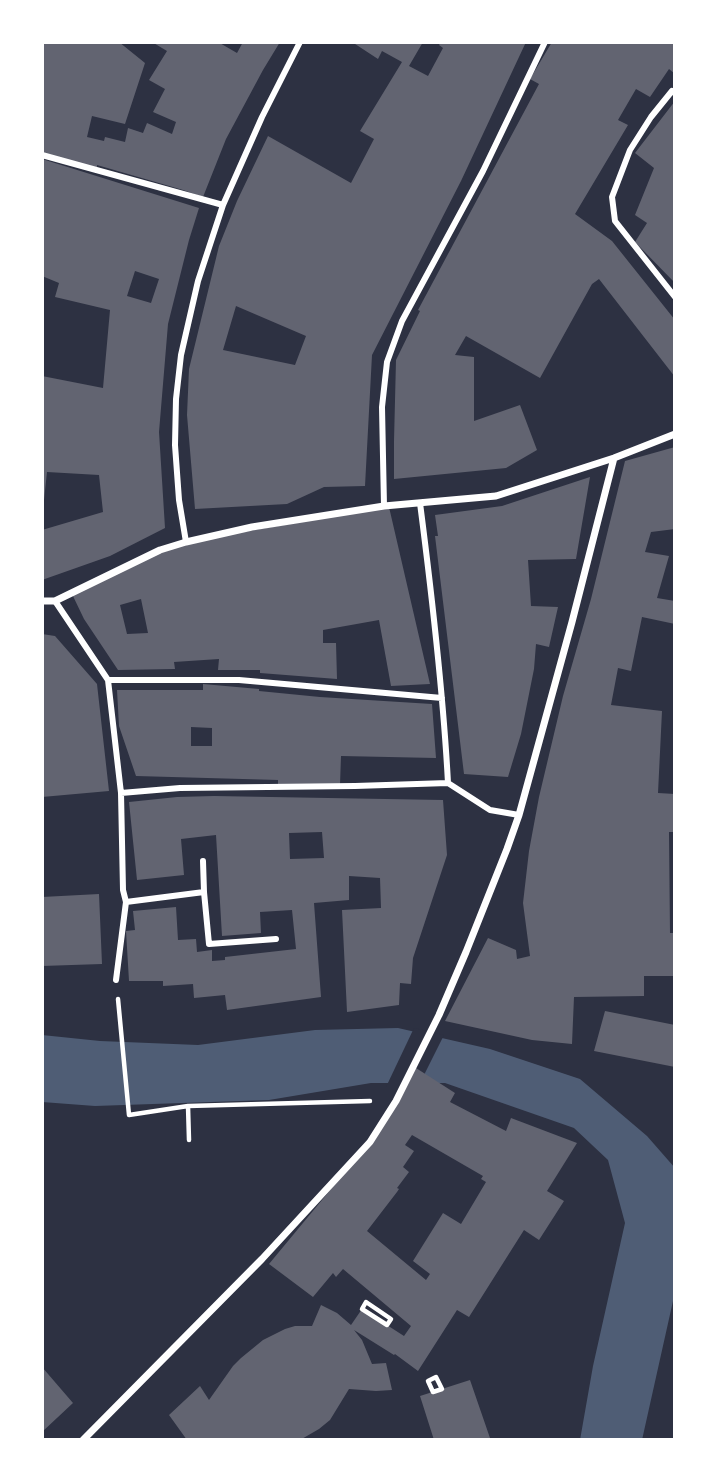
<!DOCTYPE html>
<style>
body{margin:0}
#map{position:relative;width:717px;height:1482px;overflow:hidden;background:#2d3142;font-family:"Roboto Condensed",sans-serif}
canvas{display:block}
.frame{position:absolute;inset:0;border:44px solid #fff;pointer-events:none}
</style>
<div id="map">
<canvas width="717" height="1482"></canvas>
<div class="frame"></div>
</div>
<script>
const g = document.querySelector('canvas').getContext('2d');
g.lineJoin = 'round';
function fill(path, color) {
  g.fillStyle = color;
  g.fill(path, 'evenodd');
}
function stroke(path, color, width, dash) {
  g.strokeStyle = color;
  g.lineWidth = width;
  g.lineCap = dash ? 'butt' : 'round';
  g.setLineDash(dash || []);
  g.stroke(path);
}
fill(new Path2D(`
 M398,1028L490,1049L580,1079L647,1136L675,1168V1292L642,1440H580L593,1366L625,1223L608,1160L574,1128L445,1083H371L269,1100L95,1106L42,1102V1035L100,1041L198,1045L315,1030Z`), '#4f5d75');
fill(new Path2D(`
 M414,1028L444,1035L418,1087H386Z`), '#2d3142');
fill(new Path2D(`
 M42,42H119L145,63L125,124L92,116L87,137L104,141L105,137L125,142L128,128L143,133L147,123L172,134L176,122L153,112L165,89L149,80L167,51L152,42H218L237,53L243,42H280L263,70L226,139L203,197L183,190L97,165V168L42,153Z
 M352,42H423L409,66L428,76L443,48L439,45L441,42H526L461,181L372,355L365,486L324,487L287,504L195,509L187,415L189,369L219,246L237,201L268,136L351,183L374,139L360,131L402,62L382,51L378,59ZM236,306L306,336L295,365L223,350Z
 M552,42H675V74L669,69L650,97L636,89L618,120L628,125L575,214L612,241L675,320V377L599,279L592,284L540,378L466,336L455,355L474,357V421L520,405L537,450L506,468L394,479V441L396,360L420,311L418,310L539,84L530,79Z
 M675,101V283L635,242L647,223L635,215L654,168L635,153Z
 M42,159L199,208L189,240L168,324L159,432L165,528L110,556L42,580V530L103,512L99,475L47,472L44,500H42V376L103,388L110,310L55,297L59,283L42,276ZM135,271L159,279L151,303L127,296Z
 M675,447V529L651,532L645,552L669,556L657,598L675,601V624L642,617L631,671L618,668L611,705L662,711L658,793L675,794V832H669L670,933H675V976H644V996L574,997L572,1044L532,1040L445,1021L488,938L516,950L517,959L530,956L523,903L529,851L539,797L563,696L591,599L625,461Z
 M590,477L576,559L528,560L531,606L558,607L549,647L536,644L534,669L521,734L508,777L464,774L435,536H438L435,515L502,506Z
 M389,507L430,684L391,686L379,620L323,630V643H336L337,679L260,673V670H218L219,659L174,662L175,669L118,670L84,619L72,594L157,553L208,538ZM141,599L148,633L127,634L120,605Z
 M42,634L55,636L97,684L109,791L42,797Z
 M203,684L259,689V691L320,697L432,704L436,758L341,756L340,785L278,784V780L136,776L119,726L117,690H203ZM191,727L212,728V746H191Z
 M214,796L443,800L447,855L413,958L411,984L400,983L399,1005L347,1012L342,910L381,908L380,878L349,876V900L314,903L321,997L227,1010L225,995L194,998L193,984L163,986V981H129L126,931L135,930L133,911L176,907L178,940L196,939L197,952L212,950V961L225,960V957L296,949L292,910L260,912L261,933L222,936L216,835L181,839L184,875L137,880L129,802L177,797ZM322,832L324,858L290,859L289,833Z
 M99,894L102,964L42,966V897Z
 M605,1011L675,1025V1067L594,1051Z
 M416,1068L455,1093L450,1102L506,1131L511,1118L577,1143L547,1191L564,1201L539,1240L524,1230L469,1317L457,1310L418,1371L395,1354L394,1355L354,1330L362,1340L372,1364L386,1363L392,1390L376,1391L349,1389L330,1420L319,1429L300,1440H187L169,1415L200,1386L209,1400L233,1366L241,1358L263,1340L285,1329L295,1326H312L321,1305L337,1313L351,1325L362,1309L404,1336L411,1326L343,1269L336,1277L333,1273L313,1297L269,1264L370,1142ZM412,1135L483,1176L481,1179L486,1182L461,1224L443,1213L413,1261L430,1274L426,1280L367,1231L397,1192L399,1189L397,1188L409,1172L403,1167L414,1151L405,1145Z
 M42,1367L73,1403L42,1432Z
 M470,1380L490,1438L483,1440H434L420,1396Z`), '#626471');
stroke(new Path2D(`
 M118,999L129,1115L188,1106L370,1101
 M188,1106L189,1140
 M366,1302L391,1319L387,1325L362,1309Z
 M436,1377L442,1389L433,1392L428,1381Z`), '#fff', 4.5);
stroke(new Path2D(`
 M675,93L672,91L651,117L630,150L612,197L615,221L675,297
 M42,155L223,205
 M420,503C432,596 443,689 448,783
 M384,506L382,407L387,362L402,321L483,171L545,42
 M186,542L179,500L175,445L176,399L181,355L198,281L223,205L262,117L300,42
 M55,601L108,680L121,793L123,890L126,902L116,980
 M108,680H239L442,698
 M448,783L490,810L519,815
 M121,793L180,788L355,786L448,783
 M203,861L204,892
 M126,902L204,892L209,944L276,939`), '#fff', 6);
stroke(new Path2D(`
 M42,601H55L160,550L186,542L252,527L384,506L496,496L614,458L675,434
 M83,1440L262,1259L370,1142L396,1101L439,1015L466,952L507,849L519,815L572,622L614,458`), '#fff', 7);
</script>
